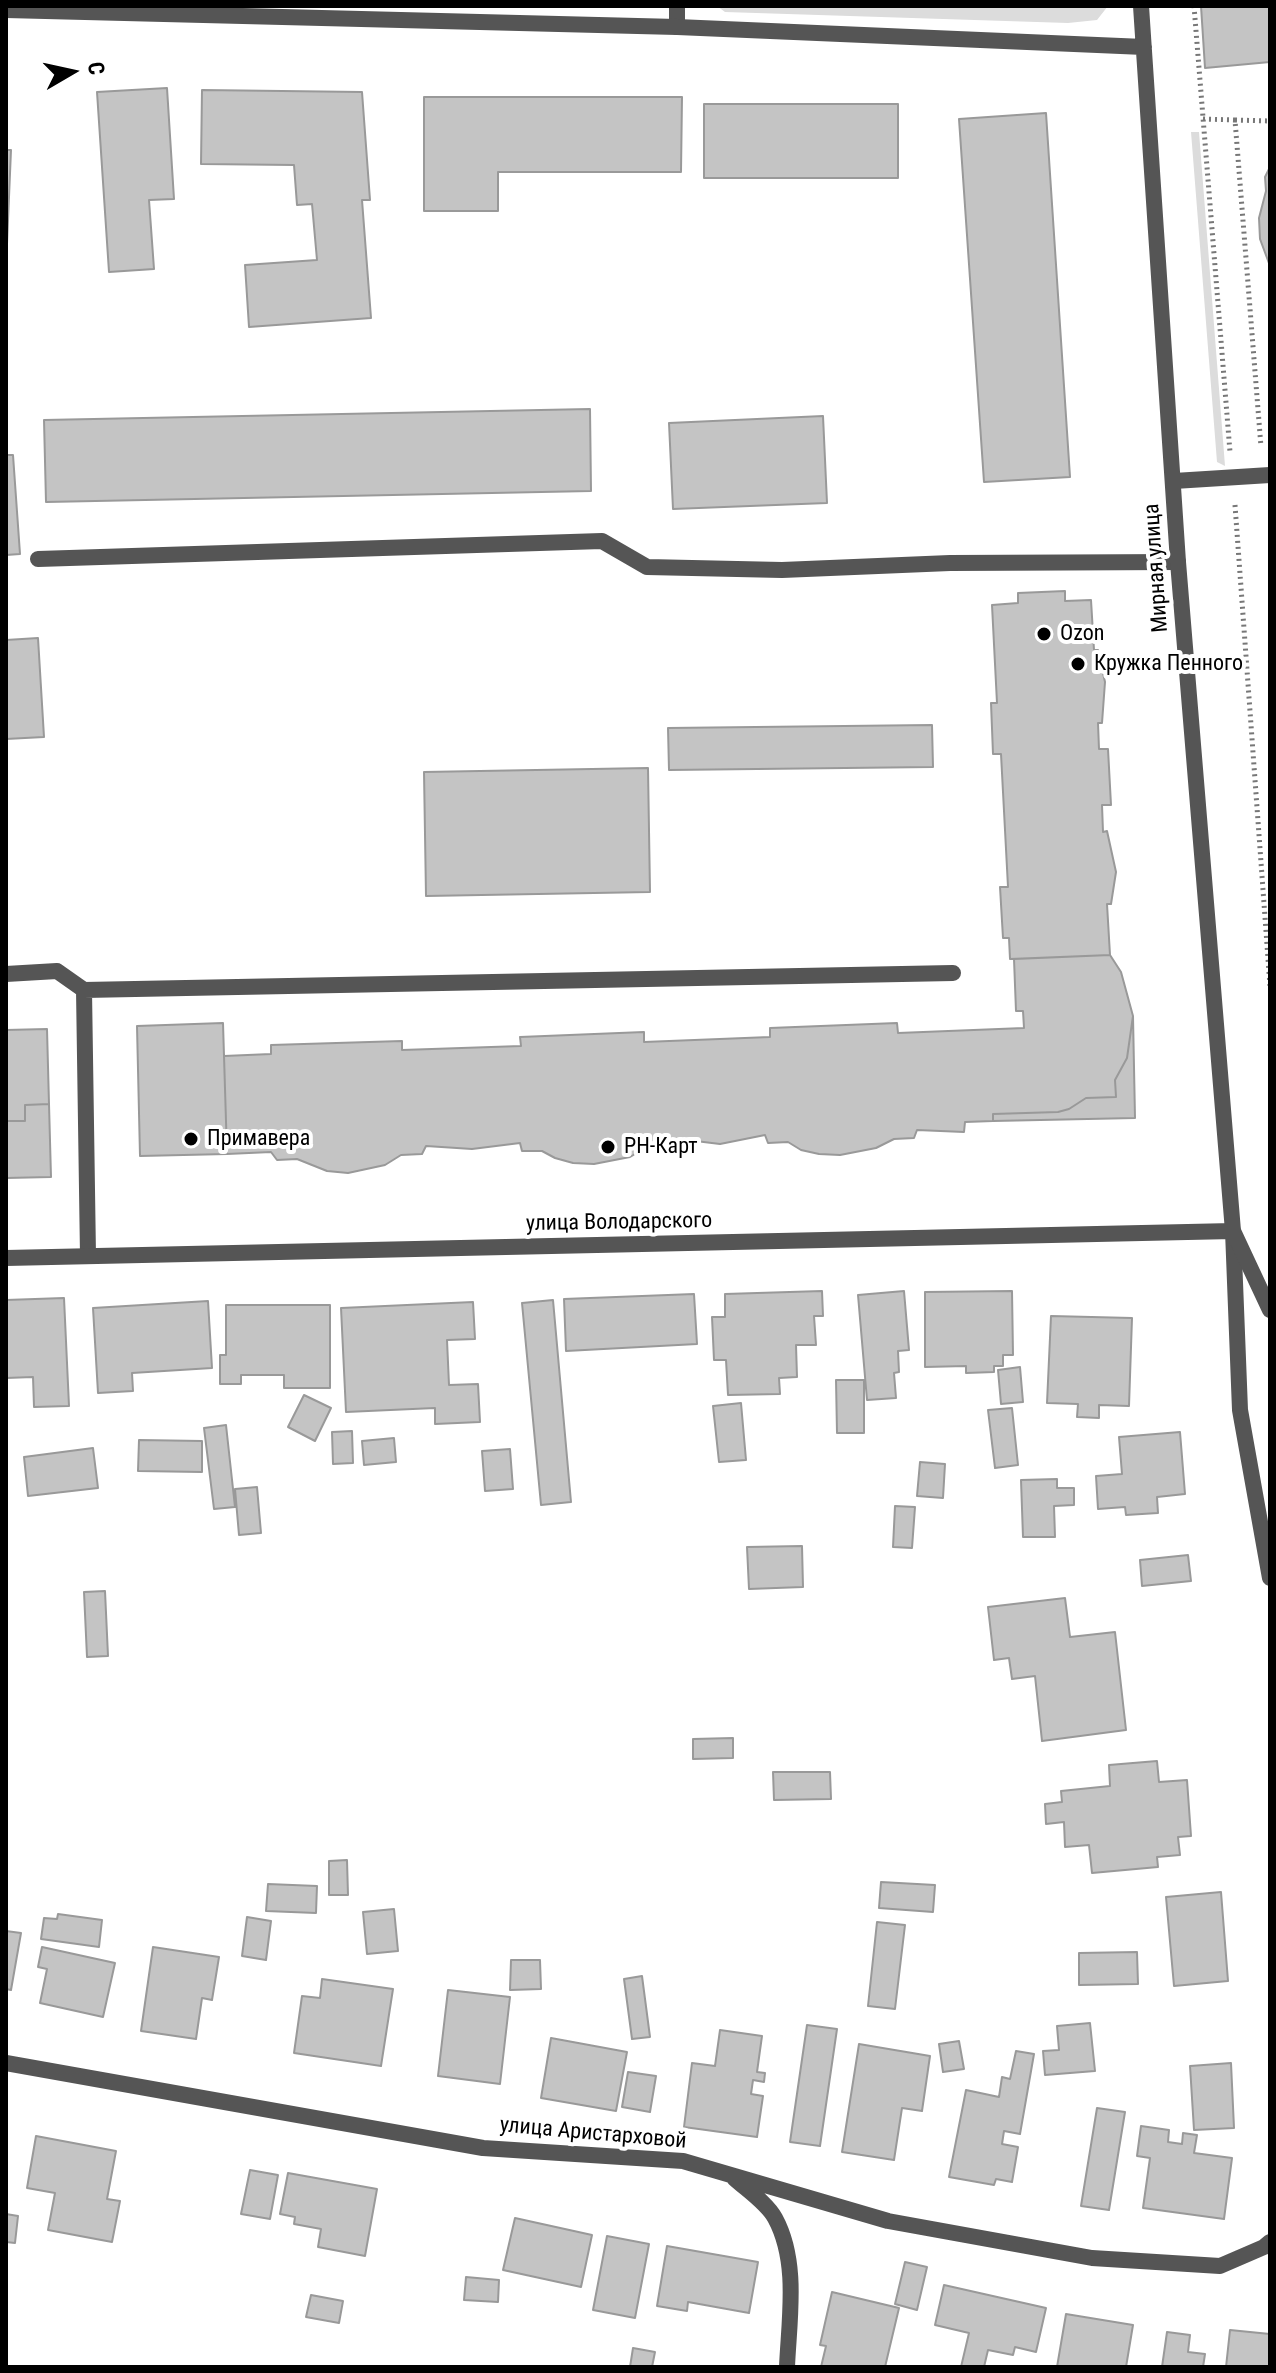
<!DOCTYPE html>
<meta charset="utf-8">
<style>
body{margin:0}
#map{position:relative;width:1276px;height:2373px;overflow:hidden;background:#fff;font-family:"Roboto Condensed",sans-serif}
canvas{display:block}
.frame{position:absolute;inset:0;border:8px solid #000;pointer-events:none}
.north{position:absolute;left:32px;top:32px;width:80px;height:80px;-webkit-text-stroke:6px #fff;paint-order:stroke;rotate:81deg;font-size:22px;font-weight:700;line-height:32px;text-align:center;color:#000}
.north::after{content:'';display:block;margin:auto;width:28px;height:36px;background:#000;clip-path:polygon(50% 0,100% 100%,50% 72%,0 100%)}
</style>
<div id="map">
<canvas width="1276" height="2373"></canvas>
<div class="frame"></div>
<div class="north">С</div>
</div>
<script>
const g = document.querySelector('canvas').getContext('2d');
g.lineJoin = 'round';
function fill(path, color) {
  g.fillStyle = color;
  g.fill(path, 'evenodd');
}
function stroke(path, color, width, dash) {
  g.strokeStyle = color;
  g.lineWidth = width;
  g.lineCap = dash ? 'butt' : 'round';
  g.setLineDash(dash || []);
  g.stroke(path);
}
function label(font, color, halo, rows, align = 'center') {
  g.font = font + ' "Roboto Condensed",sans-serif';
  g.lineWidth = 8;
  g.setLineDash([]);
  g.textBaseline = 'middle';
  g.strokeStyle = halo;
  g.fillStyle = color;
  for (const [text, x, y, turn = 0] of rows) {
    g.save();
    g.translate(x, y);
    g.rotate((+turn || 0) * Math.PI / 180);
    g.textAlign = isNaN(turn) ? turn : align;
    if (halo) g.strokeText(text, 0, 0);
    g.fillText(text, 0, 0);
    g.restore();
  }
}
fill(new Path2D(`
 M717,6H1108L1097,20L1068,23L725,12Z
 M1191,132H1199L1225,466L1217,462Z`), '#dcdcdc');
const building = new Path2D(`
 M1201,6H1270V62L1205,68Z
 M167,88L174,199L149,200L154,269L109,272L97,92Z
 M202,90L362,92L370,200H362L371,318L249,327L245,265L317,260L312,204L297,205L294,165L201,164Z
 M424,97H682L681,172H498V211H424Z
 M704,104H898V178H704Z
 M1046,113L1070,477L984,482L959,119Z
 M6,150H11L7,244H6Z
 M1270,167V266L1260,239L1259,218L1266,191L1265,177Z
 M590,409L591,491L46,502L44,420Z
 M823,416L827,503L673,509L669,423Z
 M6,455H13L20,554L6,555Z
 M1065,591V601L1091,600L1094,650H1098L1105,682L1102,723H1098L1099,749H1108L1111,805H1102L1103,832L1107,831L1116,872L1111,904H1107L1110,955L1010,959L1009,938H1003L1000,887H1008L1001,754H993L991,703H997L992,605L1018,603V593Z
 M38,638L44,737L6,739V640Z
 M932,725L933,767L669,770L668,728Z
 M648,768L650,892L426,896L424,772Z
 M1110,955L1121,972L1133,1016L1127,1058L1115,1080L1116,1097L1086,1098L1069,1109L1058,1112L993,1114V1121L965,1122L964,1132L917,1130L914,1138L894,1139L876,1148L840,1155L819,1154L801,1150L788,1142L768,1143L765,1135L720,1144L671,1138L669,1147H647L630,1157L594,1164L573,1163L555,1158L542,1151H522L520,1143L472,1149L426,1146L422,1154L401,1155L385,1165L348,1173L327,1171L297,1159L277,1160L271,1152L227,1154L224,1056L271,1054V1045L402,1041V1050L521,1046L520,1037L644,1032V1042L770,1037V1028L897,1023L898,1033L1024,1028L1023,1011H1016L1014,959Z
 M1133,1016L1135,1118L993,1121V1114L1058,1112L1069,1109L1086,1098L1116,1097L1115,1080L1127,1058Z
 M223,1023L227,1154L140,1156L137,1026Z
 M47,1029L49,1104L25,1105V1121H6V1030Z
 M49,1104L51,1177L6,1178V1121H25V1105Z
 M822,1291L823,1316H814L816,1345H796L797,1377L779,1378L780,1394L728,1395L726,1360H714L712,1317H725V1294Z
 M904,1291L909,1350L898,1351L899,1372L894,1373L896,1398L867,1400L858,1295Z
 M1012,1291L1013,1355H1003V1366H994V1372L966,1373V1366L925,1367V1292Z
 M694,1294L697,1344L566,1351L564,1299Z
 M64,1298L69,1406L34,1407L33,1377L6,1378V1300Z
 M553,1300L571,1502L541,1505L522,1303Z
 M208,1301L212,1368L132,1373L133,1391L98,1393L93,1308Z
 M473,1302L475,1339L447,1340L449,1385L478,1384L480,1422L435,1424V1408L346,1412L341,1308Z
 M226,1305H330V1388H284V1375H241V1384H220V1355H226Z
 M1051,1316L1132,1318L1129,1406L1099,1405V1418L1077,1417L1078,1404L1047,1403Z
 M1020,1367L1023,1402L1001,1404L998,1370Z
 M836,1380H864V1433H837Z
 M304,1395L331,1408L315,1441L288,1427Z
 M741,1403L746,1460L719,1462L713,1406Z
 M1012,1408L1018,1465L995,1468L988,1410Z
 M226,1425L235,1507L214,1509L204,1428Z
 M352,1431L353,1463L333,1464L332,1432Z
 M1180,1432L1185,1494L1157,1497L1158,1513L1126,1515L1125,1507L1098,1509L1096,1476L1122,1474L1119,1437Z
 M394,1438L396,1462L364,1465L362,1441Z
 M139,1440L202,1441V1472L138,1471Z
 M93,1448L98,1488L28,1496L24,1457Z
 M510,1449L513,1489L485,1491L482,1451Z
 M920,1462L945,1464L943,1498L917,1496Z
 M1057,1479V1488H1074V1505L1054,1506L1055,1537H1023L1021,1480Z
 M257,1487L261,1533L239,1535L235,1489Z
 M895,1506L915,1507L912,1548L893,1547Z
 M802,1546L803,1587L749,1589L747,1547Z
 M1188,1555L1191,1581L1142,1586L1140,1560Z
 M105,1591L108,1656L87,1657L84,1592Z
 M1065,1598L1070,1637L1115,1632L1126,1730L1042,1741L1035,1676L1012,1679L1009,1658L994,1660L988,1607Z
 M733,1738V1758L693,1759V1739Z
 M1157,1761L1159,1782L1187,1780L1191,1836L1178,1837L1180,1855L1157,1857L1158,1867L1092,1873L1089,1845L1065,1847L1064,1822L1046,1824L1045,1804L1062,1802L1061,1791L1110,1786L1109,1765Z
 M773,1772H830L831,1799L774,1800Z
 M347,1860L348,1895H329V1861Z
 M881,1882L935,1885L933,1912L879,1908Z
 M268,1884L317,1886L316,1913L266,1911Z
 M1221,1892L1228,1981L1174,1986L1166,1897Z
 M394,1909L398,1951L367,1954L363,1912Z
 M58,1914L102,1920L99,1947L41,1939L44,1918L57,1919Z
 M247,1917L271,1921L266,1960L242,1956Z
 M877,1922L905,1925L895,2009L868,2006Z
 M6,1931L21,1933L11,1990L6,1989Z
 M42,1947L115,1963L103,2017L40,2003L47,1969L38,1967Z
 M153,1947L219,1957L212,2000L202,1998L196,2039L141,2031Z
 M1137,1952L1138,1984L1079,1985V1953Z
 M511,1960H540L541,1989L510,1990Z
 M642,1976L650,2037L632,2039L624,1979Z
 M322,1979L393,1989L381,2066L294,2053L302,1996L320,1998Z
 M448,1990L510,1997L500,2084L438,2076Z
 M1090,2023L1095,2071L1045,2075L1043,2051L1059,2050L1057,2026Z
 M807,2025L837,2029L820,2146L790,2142Z
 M720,2030L762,2036L757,2072L765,2073L764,2082L753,2080L751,2094L763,2096L757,2137L684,2127L692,2063L715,2066Z
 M551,2038L627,2052L616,2111L541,2098Z
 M959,2041L964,2069L943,2072L939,2044Z
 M859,2044L930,2056L922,2111L902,2108L894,2160L842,2152Z
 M1016,2051L1034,2054L1020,2134L1004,2131L1002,2144L1018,2147L1012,2182L996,2179L994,2185L949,2177L966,2090L999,2097L1002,2077L1010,2079Z
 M1231,2063L1234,2128L1194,2130L1190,2066Z
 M628,2072L656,2076L650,2112L622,2107Z
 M1097,2108L1125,2112L1109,2210L1081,2206Z
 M1141,2126L1169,2130L1168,2142L1182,2144L1183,2133L1197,2135L1194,2153L1232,2158L1224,2219L1143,2208L1150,2158L1137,2156Z
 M36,2136L116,2151L107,2199L120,2201L112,2242L48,2230L55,2193L27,2188Z
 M250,2170L278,2175L270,2219L241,2214Z
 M288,2173L377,2189L365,2256L318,2247L321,2229L294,2224L295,2217L280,2214Z
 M6,2214L18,2216L15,2243L6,2242Z
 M515,2218L592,2235L581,2287L503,2270Z
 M607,2236L649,2244L635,2318L593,2310Z
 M667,2246L758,2262L749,2313L688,2302L687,2311L657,2306Z
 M905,2262L927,2267L917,2310L895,2304Z
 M466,2277L499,2280L498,2302L464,2300Z
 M944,2285L1046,2308L1036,2352L1015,2347L1013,2355L988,2350L984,2367H961L969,2333L935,2325Z
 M832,2292L899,2308L885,2367H821L826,2346L820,2345Z
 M311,2295L343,2301L339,2323L306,2317Z
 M1066,2314L1133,2325L1126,2367H1057Z
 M1230,2330L1270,2334V2367H1226Z
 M1167,2332L1190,2335L1188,2352L1205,2354L1203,2367H1162Z
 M633,2348L655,2352L652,2367H630Z`);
fill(building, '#c4c4c4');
stroke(building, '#999', 2);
stroke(new Path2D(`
 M1194,6L1230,452
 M1203,119L1235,120L1261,447
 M1235,120L1270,121
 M1235,505L1270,986`), '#777', 5, [2, 4]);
stroke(new Path2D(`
 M677,27V6
 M1174,481L1270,475
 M38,559L602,541L647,567L782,570L950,563L1178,562
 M6,974L57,971L84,990
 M88,1256L84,990L953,973`), '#555', 16);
stroke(new Path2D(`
 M1233,1231L1240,1410L1270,1578
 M6,2063L483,2148L683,2161L888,2221L1092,2258L1220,2266L1264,2247L1270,2242
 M734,2178C747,2190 767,2203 775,2218C799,2262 789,2319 787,2367`), '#555', 16);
stroke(new Path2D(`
 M1141,6L1178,562L1233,1231L1270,1310
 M6,10L677,27L1144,47
 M6,1258L1233,1231`), '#555', 16);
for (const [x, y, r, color] of [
 [1044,634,8,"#000"],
 [1078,664,8,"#000"],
 [191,1139,8,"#000"],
 [608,1147,8,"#000"]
]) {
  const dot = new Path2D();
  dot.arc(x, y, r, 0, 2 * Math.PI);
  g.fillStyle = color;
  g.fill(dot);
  stroke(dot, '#fff', 3);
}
label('22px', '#000', '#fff', [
 ["Мирная улица",1157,568,-94],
 ["улица Володарского",619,1223,-1],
 ["улица Аристарховой",593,2134,5]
]);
label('22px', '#000', '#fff', [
 ["Ozon",1060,634],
 ["Кружка Пенного",1094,664],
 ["Примавера",207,1139],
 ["РН-Карт",624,1147]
], 'left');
</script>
